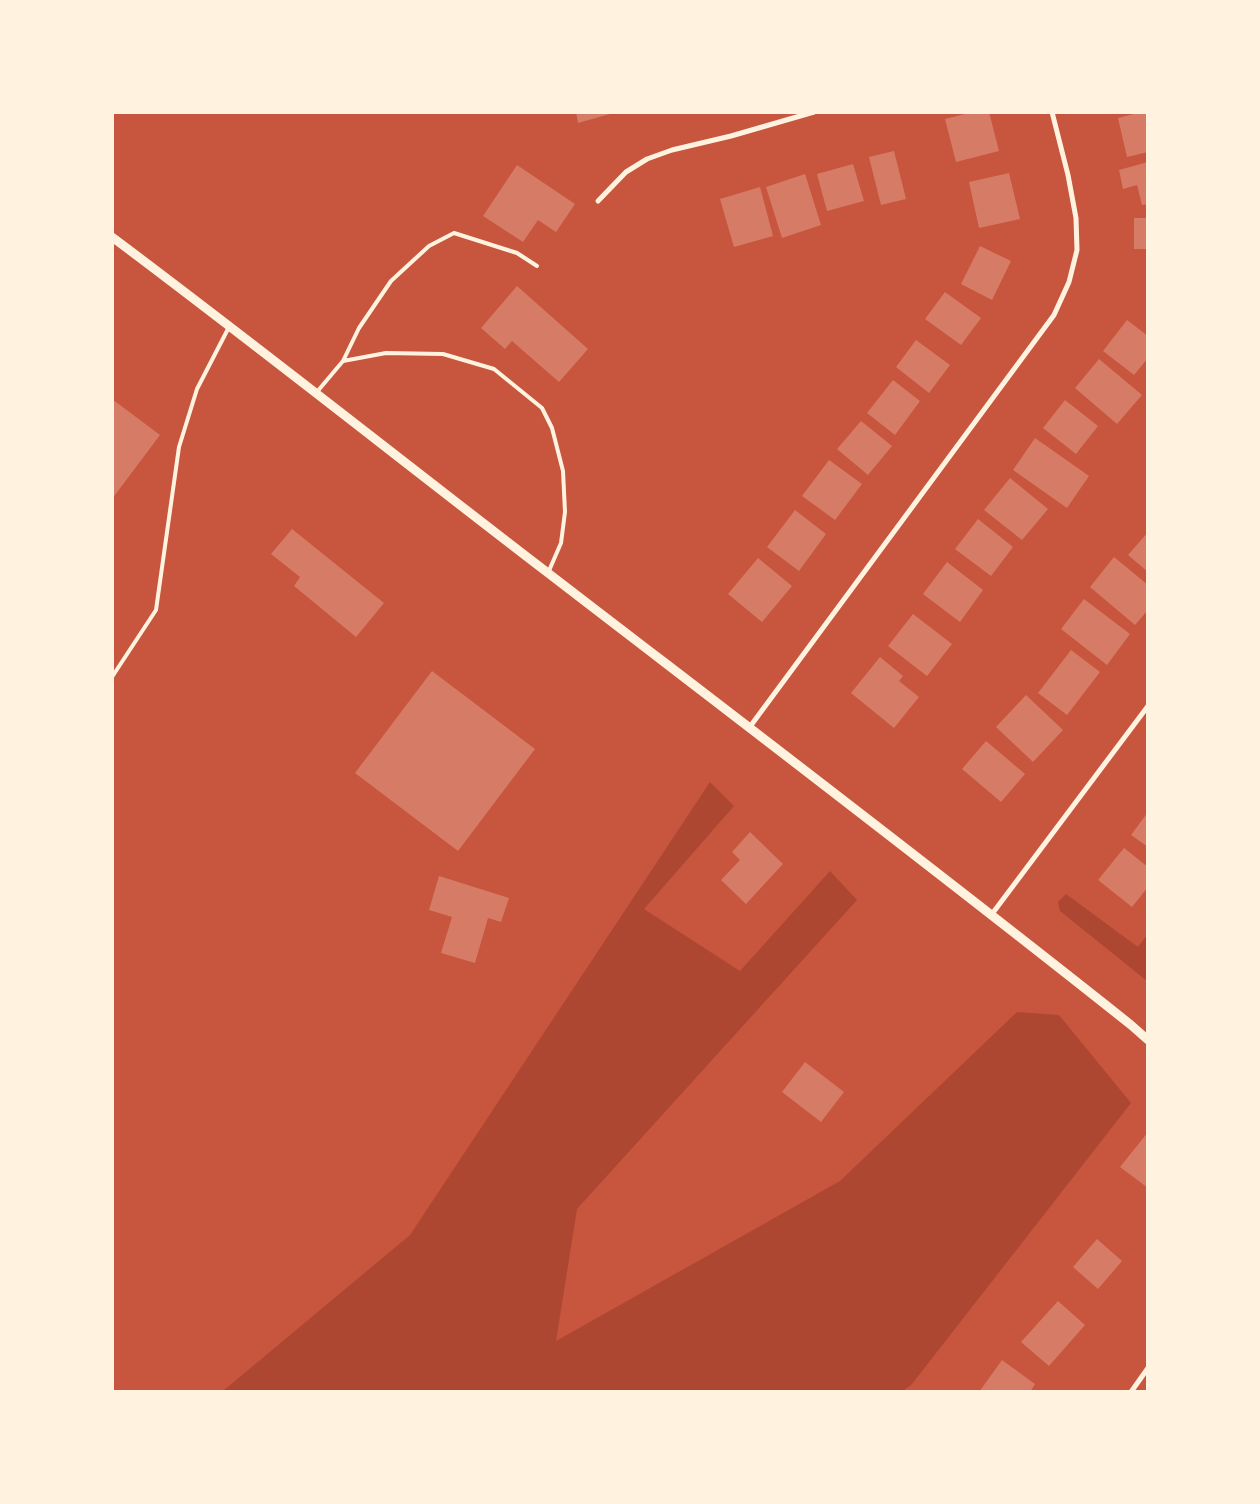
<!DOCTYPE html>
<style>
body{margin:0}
#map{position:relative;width:1260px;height:1504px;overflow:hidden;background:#c8553d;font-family:"Work Sans",sans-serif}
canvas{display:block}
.frame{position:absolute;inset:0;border:114px solid #fff3e0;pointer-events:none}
</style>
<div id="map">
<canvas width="1260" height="1504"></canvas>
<div class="frame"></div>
</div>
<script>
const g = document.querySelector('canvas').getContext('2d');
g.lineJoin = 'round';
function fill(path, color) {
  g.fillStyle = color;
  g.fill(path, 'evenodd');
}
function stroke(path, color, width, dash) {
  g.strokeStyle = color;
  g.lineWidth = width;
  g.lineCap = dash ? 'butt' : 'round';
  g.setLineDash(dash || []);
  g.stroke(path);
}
fill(new Path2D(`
 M710,782L734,806L644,909L740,971L830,871L857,900L577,1209L556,1341L840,1181L1017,1012L1059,1015L1131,1103L912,1384L902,1392L223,1391L410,1235Z
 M1066,894L1138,947L1147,935V981L1060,911L1058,902Z`), '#ae4732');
fill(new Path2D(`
 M576,112H610V114L578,123Z
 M973,112H989L999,151L956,162L945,119Z
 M1141,112H1148V152L1127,157L1118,118Z
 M894,151L906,199L881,205L869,157Z
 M1148,162V204L1142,205L1137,185L1123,189L1119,170Z
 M853,164L864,201L827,211L817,174Z
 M517,165L575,204L556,232L538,220L523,242L483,216Z
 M1009,173L1020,219L979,228L969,182Z
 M805,174L821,225L782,238L766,187Z
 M760,187L773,236L734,247L720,199Z
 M1134,218H1148V249H1134Z
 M980,246L1011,261L992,300L961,284Z
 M517,286L588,349L559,382L512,341L505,349L481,328Z
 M945,292L981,318L961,345L925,319Z
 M1127,320L1148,336V358L1134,375L1103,351Z
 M916,340L950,365L929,393L896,367Z
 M1099,359L1142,395L1117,424L1075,388Z
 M893,380L920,401L895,435L867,413Z
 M112,399L160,435L112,499Z
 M1065,400L1098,426L1076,454L1043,428Z
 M861,421L892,446L868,475L837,449Z
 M1035,438L1089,476L1067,508L1013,470Z
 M829,460L862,484L835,520L802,496Z
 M1010,478L1048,509L1022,540L984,510Z
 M795,510L826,534L799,571L767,547Z
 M978,519L1013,547L991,576L955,549Z
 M292,529L384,603L356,637L294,586L300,577L271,554Z
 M1148,532V572L1128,555Z
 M1114,557L1148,585V610L1135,625L1090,587Z
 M758,558L792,586L762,622L728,594Z
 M947,562L983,590L960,622L923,594Z
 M1084,599L1130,634L1107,665L1061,629Z
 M913,614L952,644L927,676L888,646Z
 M1071,650L1100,672L1067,715L1038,693Z
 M880,657L903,676L899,681L919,697L894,728L851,693Z
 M432,671L535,749L458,851L355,773Z
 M1026,695L1063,730L1033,762L996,727Z
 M986,741L1025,774L1001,802L962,769Z
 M1148,812V847L1131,835Z
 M750,832L783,864L746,904L721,880L740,860L732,852Z
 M1124,848L1148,867V887L1132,907L1098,880Z
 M439,876L509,898L501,922L488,918L475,963L441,953L452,917L429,910Z
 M805,1062L844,1092L821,1122L782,1092Z
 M1148,1132V1188L1120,1167Z
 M1097,1239L1122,1261L1098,1289L1073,1267Z
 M1058,1301L1085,1325L1049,1366L1021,1342Z
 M1002,1360L1035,1384L1030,1392H979Z`), '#d67c66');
stroke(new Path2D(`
 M343,361L386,353L443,354L494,369L542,408L552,428L563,471L565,512L561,543L548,573
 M316,393L343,361L359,328L391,281L429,246L454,233L517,253L537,266
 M112,677L156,610L179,447L197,389L229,327`), '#fff3e0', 4);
stroke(new Path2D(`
 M598,201L626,172L647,159L672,150L731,136L814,112
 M749,728L1054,315L1069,282L1077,250L1076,218L1068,175L1052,112
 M992,914L1148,706
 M1131,1392L1148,1368`), '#fff3e0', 5);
stroke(new Path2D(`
 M112,237C259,347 402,461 548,573C743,723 939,872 1131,1025L1148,1040`), '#fff3e0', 9);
</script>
